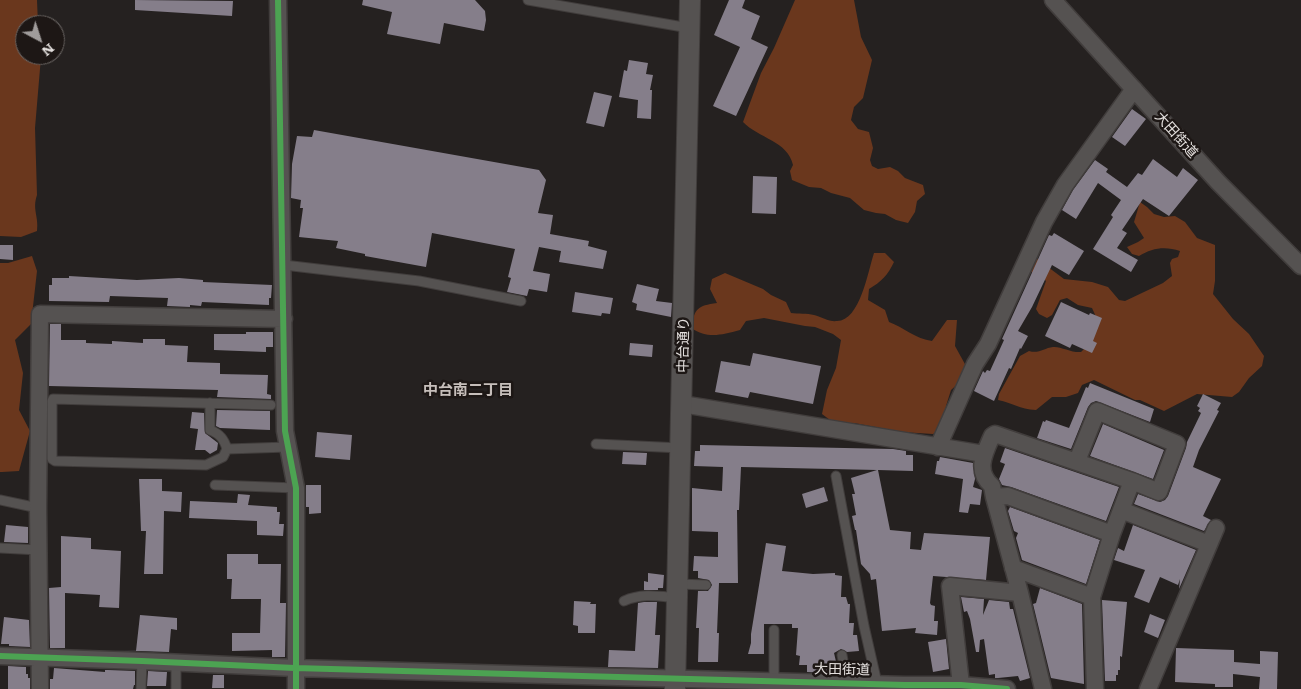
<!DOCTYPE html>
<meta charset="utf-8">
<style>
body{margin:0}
#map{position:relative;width:1301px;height:689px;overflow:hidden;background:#252120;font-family:Literata,serif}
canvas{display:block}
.north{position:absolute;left:15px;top:15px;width:50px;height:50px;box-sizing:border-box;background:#1d1715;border:1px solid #6c6765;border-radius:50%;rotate:140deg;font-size:14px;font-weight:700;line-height:20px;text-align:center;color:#e3dfdd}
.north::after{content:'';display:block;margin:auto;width:18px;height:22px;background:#a09c9b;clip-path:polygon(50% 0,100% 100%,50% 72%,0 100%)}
</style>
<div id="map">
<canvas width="1301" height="689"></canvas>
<div class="north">N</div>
</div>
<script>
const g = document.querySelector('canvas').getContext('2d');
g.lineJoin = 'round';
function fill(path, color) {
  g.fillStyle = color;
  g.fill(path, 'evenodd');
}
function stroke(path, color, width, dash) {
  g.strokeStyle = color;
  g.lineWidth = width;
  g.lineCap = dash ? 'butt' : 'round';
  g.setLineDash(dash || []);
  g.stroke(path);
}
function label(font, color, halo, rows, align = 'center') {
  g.font = font + ' Literata,"Noto Sans JP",serif';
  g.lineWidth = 5;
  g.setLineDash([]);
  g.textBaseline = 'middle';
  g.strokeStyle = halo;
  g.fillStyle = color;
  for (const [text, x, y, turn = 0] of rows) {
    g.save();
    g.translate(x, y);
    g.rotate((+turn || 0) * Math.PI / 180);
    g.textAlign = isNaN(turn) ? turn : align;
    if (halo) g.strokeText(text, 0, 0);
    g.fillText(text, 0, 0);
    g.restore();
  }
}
fill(new Path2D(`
 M0,0H37L38,25H25V55H41V57L35,128L37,195C32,210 39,216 37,231L21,237L0,236Z
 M795,0H854L861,37L872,60L863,98L854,107L851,120L858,129L869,132L873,148L870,160L872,166L878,169L890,167L898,171L905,178L923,185L925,194L917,201L915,212L908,223L896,220L885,214L876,213L864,210L850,198L831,193L821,188L809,187L792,180L790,171L793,165C788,141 758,138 743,122L761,73L774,48Z
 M1140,202L1147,207L1154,214L1164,217L1175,216L1185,222L1197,238L1215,245V281L1213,294L1233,319L1249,334L1264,356L1262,366L1249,378L1239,392L1232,397L1197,394L1164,411L1140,400H1135L1094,380L1082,385L1078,393L1066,397H1052L1036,410C1019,409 1013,403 998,400L999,394L1020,356L1029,351C1039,354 1044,348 1053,347C1060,346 1072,353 1081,352L1088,345L1097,319L1092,308L1078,305L1067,298L1060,300L1052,315L1047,318L1039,314L1036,309L1046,281L1042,277L1029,271L1036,258L1064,279L1092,282L1108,287L1119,300L1125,301L1163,283L1172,276L1170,263L1172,259L1178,257L1180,251C1165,246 1152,248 1139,256L1132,254L1127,247L1138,242L1144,238L1134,222Z
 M874,253H885L894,262C888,275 881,282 869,289L868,300L885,310L889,322C903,327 916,339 932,341L947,320H957L955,346L966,366L961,381L951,390L946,406L945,421L941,430L933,434L902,432L854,423H842L830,420L822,414L827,390L836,368L841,340L833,334L815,327L805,326L764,318L746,321L740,330C721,335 708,339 691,328C695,308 697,306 717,303L710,289L712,279L725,273L763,289L771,295L786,302L791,313C798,314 807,313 814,315C822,317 829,322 837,321C860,321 868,271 874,253Z
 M32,256L37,271L31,324L15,340L23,373L19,410L30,431L19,471L2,472H0V263H8Z`), '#6a371d');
fill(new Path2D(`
 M135,0L233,1L232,16L135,10Z
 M363,0H475L485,11L486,20L484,31L444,23L440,44L387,34L392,12L362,5Z
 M729,0H745L742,8L760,16L751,39L768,47L736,116L713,106L740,47L714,35Z
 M629,60L648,63L646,74L653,75L650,90H652L651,119L637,118L638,100L619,97L624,70L627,71Z
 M594,92L612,96L604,127L586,123Z
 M1132,109L1146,119L1125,146L1112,137Z
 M314,130L539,170L546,180L538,213L553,215L550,234L589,241L588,246L607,251L603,269L559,262L561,251L539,247L533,271L550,274L547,292L529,289L527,296L507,292L511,278L508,277L515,249L432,233L426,267L365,256V254L336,248L338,241L299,237L303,208H300L301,200L291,198L292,164L297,136L312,137Z
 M1153,159L1177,177L1183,168L1198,180L1169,216L1143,199L1122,230L1127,233L1117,248L1138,260L1131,272L1093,249L1113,217L1111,215L1121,200L1098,183L1076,219L1062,210L1073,190L1095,160L1108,169L1106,172L1127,187L1138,173L1142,175Z
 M753,176L777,177L776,214L752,213Z
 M1054,233L1084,251L1069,275L1052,265L1032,307L1018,331L1028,336L1021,349L1020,348L1011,369L1009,368L994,401L974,391L983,371L985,373L987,370L990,371L1004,340L1002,339L1049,235L1052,236Z
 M0,245H13V260L0,259Z
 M69,276L137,280L179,278L203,280V282L272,285L271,298H269V305L202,302L201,306L190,305V307L167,306L168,298L110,296L109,302L49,301V285H52V278H69Z
 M637,284L659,289L656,301L672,303L671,317L636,310L637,304L632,302Z
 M575,292L613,298L610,314L602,313L601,316L572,312Z
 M1061,302L1089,315L1090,313L1102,318L1093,341L1097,343L1092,353L1072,344L1070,348L1045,336Z
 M50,324H61V340H86V343L112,344V341L143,343V339H165V345L188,346L187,362L220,363V374L268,375L267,394L271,395V399L217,397L218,390L49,386Z
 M246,332H273V347H266V352L214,350V334H246Z
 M630,343L653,345L652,357L629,355Z
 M753,353L821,366L813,404L750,392L748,398L715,392L721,361L750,366Z
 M1090,383L1154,409L1150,422L1096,401L1091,403L1088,407L1071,449L1037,438L1043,421L1045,422L1046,420L1069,428L1086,387L1088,388Z
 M1203,394L1221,403L1217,410L1219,411L1199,450L1193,467L1221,479L1203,516L1211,520L1204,531L1134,504L1138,494L1160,502L1165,500L1168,496L1186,448L1187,442L1201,413L1198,411L1200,408L1197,406Z
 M217,410L270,411V430L220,428L216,426Z
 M192,412L204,413L205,433L218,443L217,450L210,454L205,450H195L198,429L190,428Z
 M1103,424L1164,450L1153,479L1090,456Z
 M317,432L352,435L350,460L315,457Z
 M700,445L893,449L906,451V455H913V471L878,470L890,530L911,532L910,549L921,550L924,533L990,537L986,580L933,576L930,603L931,605L935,606L934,621H938L937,635L915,633L916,628L882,631L876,579L871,580L870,574L861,564L856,530H855L852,516L856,515L852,494H855L851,478L877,470L741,467L739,510H737L738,583H719L717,633H719L718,662H698L699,628H696L698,591H708L712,585L709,580L698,578V571H693L694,556L718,557V532L692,531V488L722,491L723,467L694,466L695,451H700Z
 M1005,448L1119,487L1106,521L1011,487L1002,485L999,479L1005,464L1000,462Z
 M623,452L647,453L646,465L622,464Z
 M940,457L973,463L975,479L973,487L982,490L980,505L970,504L968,513L959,512L963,479L935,474L937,461H939Z
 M139,479H162V491L182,492L181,512L164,511L163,574H144L146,531H141Z
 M306,485H321V513L309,514V507H306Z
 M824,487L828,501L806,508L802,494Z
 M238,494L250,495L248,505L277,507V512H280L279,524H284L283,536L257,535V521L189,518L190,501L237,503Z
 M1010,507L1100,540L1086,584L1022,560L1016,538L1018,533L1014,531L1008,511Z
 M6,525L28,527V543L4,542Z
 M1133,525L1196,550L1179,589L1180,579L1178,585L1160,577L1149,603L1134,597L1145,570L1114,560L1118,548L1124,551Z
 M61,536L91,538V549L121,551L119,608L99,607L100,595L65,593V648H50L49,588L61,587Z
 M766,543L786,546L782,571L813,574L835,573V575L842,576L841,597H846L848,604H850L849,623H854L853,635H857L859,651L847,652L841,649L834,653L838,670L829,673L807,672V665H799L800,656L796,655L798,628H792V624H764V654H748L751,643V634Z
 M227,554H258V564H281L280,603H286L285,657H272V650L232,651V633H260L261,599H231L232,579H227Z
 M648,573L664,575L663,588H658V590H644V581L648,582Z
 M1040,588L1082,604L1084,684L1051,678L1033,604L1036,603Z
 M961,597L984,599L983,615L989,600L1009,602L1010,609H1013L1030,678L1020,681L1018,676L998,678H995V674L989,675L984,639L980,640L979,652H976L970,619L967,611L964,612Z
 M1102,600L1127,602L1122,657L1120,656V670H1118V675H1116V681H1105Z
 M574,601L591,602L590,604H596L595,633H578V626L573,625Z
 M644,602H657L655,635H660L658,668L608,667L609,650L635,651L638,603Z
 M1150,614L1165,620L1158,638L1144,632Z
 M140,615L177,618V630L171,629L169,652L112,650L136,651Z
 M4,617L29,620L30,647L9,646V644H1Z
 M946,639L949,669L933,672L928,642Z
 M1176,648L1234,650V662L1260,664V651L1278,652L1277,689H1259L1260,677L1233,674V687H1215V684L1175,682Z
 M8,666L26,667V674H28V678H30V689H8Z
 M54,668L105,672V670H108L135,671V685H134L133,689H50V679H53Z
 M148,671L167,672L166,686H147Z
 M213,675H224V688H212Z`), '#857e8a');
const service = new Path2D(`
 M528,0L689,28
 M284,265L419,281L521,301
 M210,403V430C220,434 224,439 227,449
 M271,405L53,399L52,401V459L55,461L206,465L223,457L227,449L288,447
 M596,444L681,448
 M836,476L864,626L877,683
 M215,485L296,488
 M0,500L38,508
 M0,548L39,550
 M678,584L706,585
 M624,601C642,593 657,596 677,598
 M842,655L847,682
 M774,681V630
 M141,689L142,661
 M176,689V663`);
const minor = new Path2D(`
 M278,0L285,431L296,488V689
 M1053,0L1218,182L1301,266
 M682,404L984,454
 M938,447L975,364L988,344L1044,222L1065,185L1134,89
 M1077,461L1097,411L1177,444L1159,492L1132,481
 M994,497L1008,496L1112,534
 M1121,510L1209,544
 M1013,568L1092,597
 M0,656L142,661L295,668L905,685H961L1007,689
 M961,685L950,586L1020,593
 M40,689L38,508L40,314L284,319
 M1043,689L1020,593L994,497L992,486C975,471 984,454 992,436L995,434L1132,481L1112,534L1092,597L1095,689
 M1148,689L1216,528`);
const tertiary = new Path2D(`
 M675,689L690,0`);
stroke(service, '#413d3c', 11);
stroke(minor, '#413d3c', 19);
stroke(tertiary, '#413d3c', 22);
stroke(service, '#555251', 9);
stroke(minor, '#555251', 16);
stroke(tertiary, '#555251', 20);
stroke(new Path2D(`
 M278,0L285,431L296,488V689
 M0,656L142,661L295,668L905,685H961L1007,689`), '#4ca352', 6);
label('14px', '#e3dfdd', '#1d1715', [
 ["大田街道",1176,135,48],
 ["中台通り",684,345,-89],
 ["大田街道",842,670,1]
]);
label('bold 15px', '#c6beba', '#1d1715', [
 ["中台南二丁目",468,391]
]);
</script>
